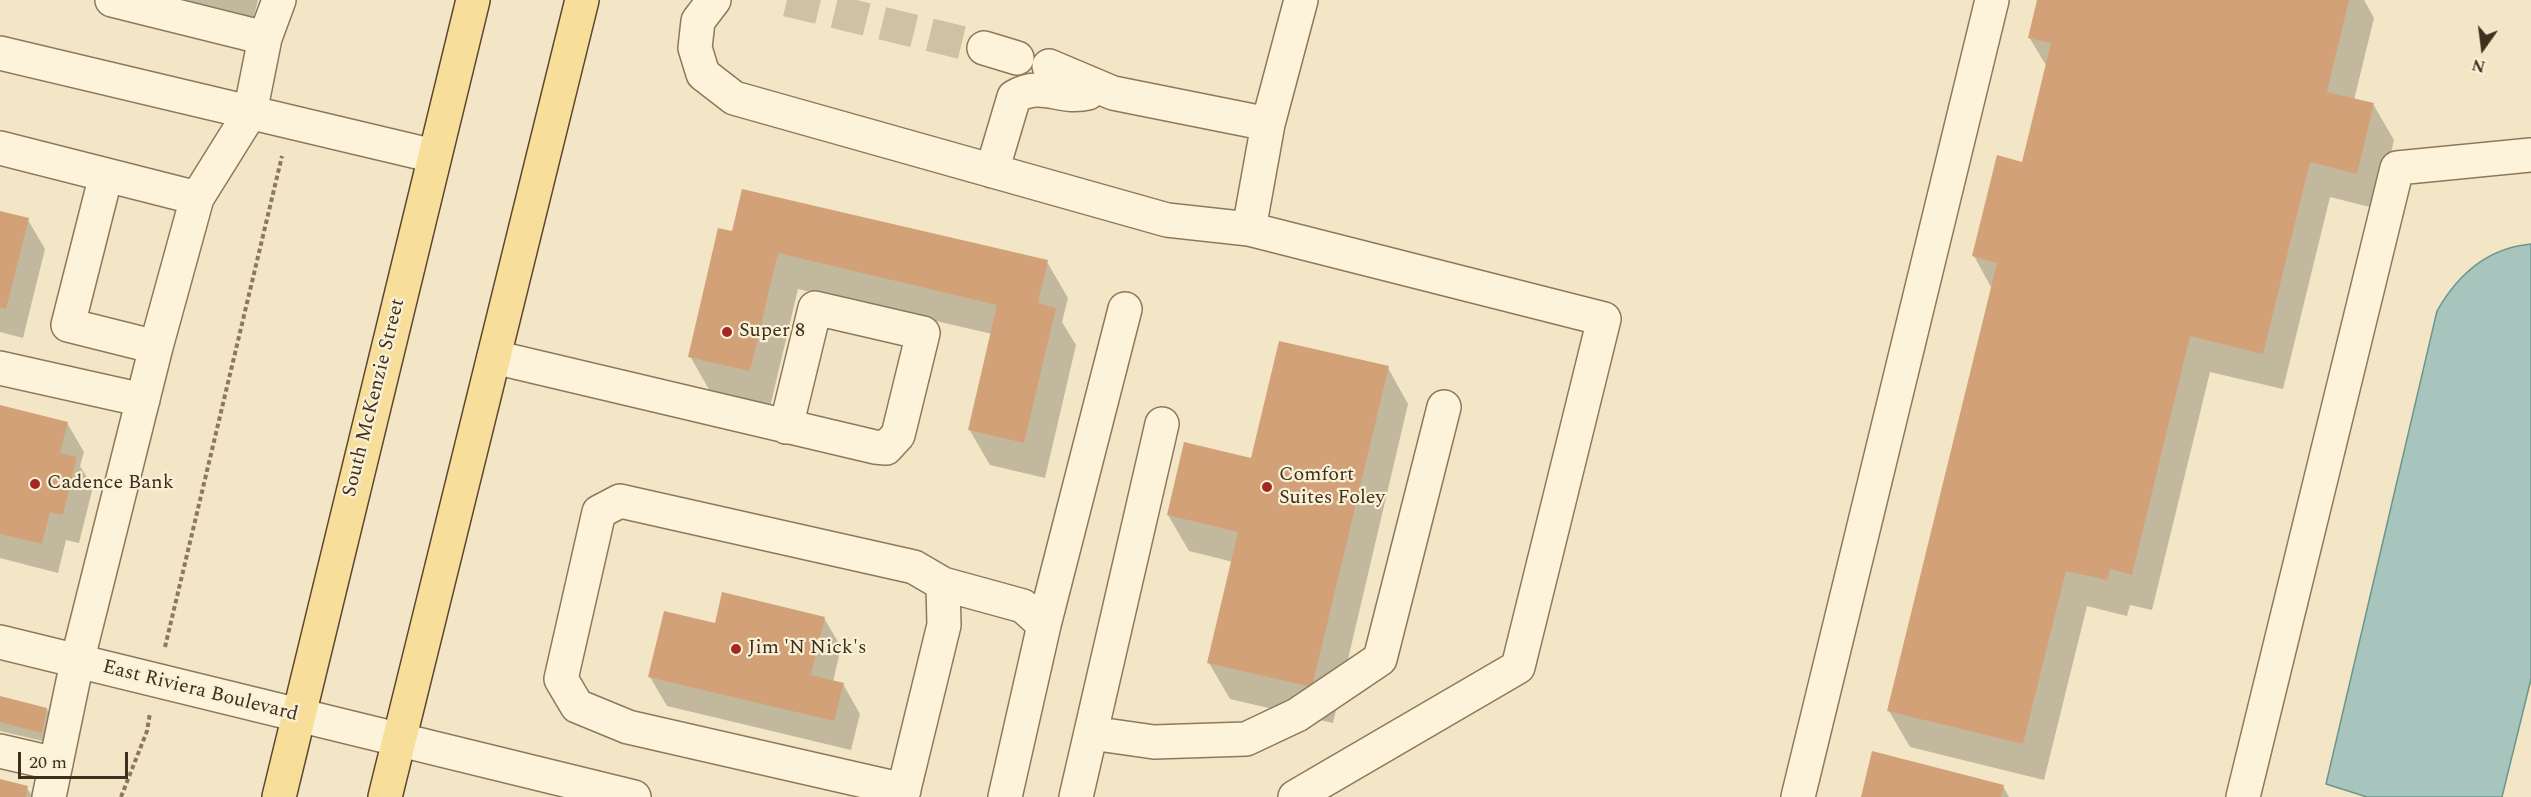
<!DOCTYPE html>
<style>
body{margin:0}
#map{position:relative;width:2531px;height:797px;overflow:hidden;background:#f2e6c6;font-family:Spectral,serif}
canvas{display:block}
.north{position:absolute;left:2453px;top:18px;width:60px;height:60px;-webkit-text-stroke:4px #f9f0d6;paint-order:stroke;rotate:194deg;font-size:16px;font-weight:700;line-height:24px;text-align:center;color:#3e2f1e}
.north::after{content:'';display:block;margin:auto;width:21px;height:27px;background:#3e2f1e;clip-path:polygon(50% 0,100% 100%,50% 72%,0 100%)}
.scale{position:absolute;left:18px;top:752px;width:110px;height:27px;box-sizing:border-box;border:3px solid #3e2f1e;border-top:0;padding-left:8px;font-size:18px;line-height:21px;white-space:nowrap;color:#3e2f1e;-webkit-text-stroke:4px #f9f0d6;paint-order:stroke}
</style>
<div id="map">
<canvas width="2531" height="797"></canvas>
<div class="north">N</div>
<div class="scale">20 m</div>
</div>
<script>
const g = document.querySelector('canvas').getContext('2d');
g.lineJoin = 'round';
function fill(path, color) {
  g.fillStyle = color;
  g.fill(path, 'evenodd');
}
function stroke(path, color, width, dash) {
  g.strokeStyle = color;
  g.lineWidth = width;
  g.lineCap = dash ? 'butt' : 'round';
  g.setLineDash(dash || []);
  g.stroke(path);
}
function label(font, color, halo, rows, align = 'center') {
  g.font = font + ' Spectral,serif';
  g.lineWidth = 4.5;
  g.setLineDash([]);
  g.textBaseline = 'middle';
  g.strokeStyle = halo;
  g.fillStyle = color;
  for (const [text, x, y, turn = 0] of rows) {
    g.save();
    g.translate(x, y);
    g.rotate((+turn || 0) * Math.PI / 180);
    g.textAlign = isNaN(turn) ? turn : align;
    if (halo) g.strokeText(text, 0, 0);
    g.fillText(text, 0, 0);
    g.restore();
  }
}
const water = new Path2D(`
 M2531,244V679L2502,797H2367L2326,784L2437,311C2458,274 2487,248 2531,244Z`);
fill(water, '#a7c5bd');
stroke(water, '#6d958c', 1.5);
fill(new Path2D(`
 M158,0H258L252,23Z
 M2039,0H2364L2374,18L2354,100L2373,104L2394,140L2378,209L2330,197L2283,389L2210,372L2152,610L2130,605L2127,616L2087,606L2044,780L1910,747L1889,711L1992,289L1974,256L2023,164L2047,67L2029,37Z
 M0,213L28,220L45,249L23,338L0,332Z
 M719,230L1047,262L1068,298L1062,322L1076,345L1045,478L990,465L969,429L992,334L798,289L770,407L711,393L690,356Z
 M1388,368L1408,404L1333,723L1230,699L1209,663L1233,562L1189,551L1168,515Z
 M0,407L67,423L84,452L80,466L93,487L79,543L66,540L58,573L0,558Z
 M824,618L841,647L833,682L843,684L860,714L851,750L667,706L650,677Z
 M0,697L47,709L52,719L47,742L0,731Z
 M0,781L27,788L33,797H0Z
 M2003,786L2009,797H1862Z`), '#0003');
fill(new Path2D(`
 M2037,0H2349L2327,92L2374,103L2357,174L2310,162L2263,354L2190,336L2132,575L2110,569L2107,580L2066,571L2023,744L1887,711L1997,263L1972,256L1997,155L2022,162L2051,43L2028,38Z
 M742,189L1048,260L1038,303L1056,308L1024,443L968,430L997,305L778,253L750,371L688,357L718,228L732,231Z
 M0,211L29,218L6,309L0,308Z
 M1279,341L1389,366L1312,687L1207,663L1238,532L1167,515L1184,442L1251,458Z
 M0,405L68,422L60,453L77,457L63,515L50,512L42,544L0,534Z
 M722,592L825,617L811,675L844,683L834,721L648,677L664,611L715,623Z
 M0,696L47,708L42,733L0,722Z
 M1872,751L2004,785L2001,797H1861Z
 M0,779L28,786L26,797H0Z`), '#d3a178');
stroke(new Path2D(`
 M787,0L984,48`), '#cec1a4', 33, [33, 16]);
const minor = new Path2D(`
 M714,0L698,21L695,48L703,74L734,98L1167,220L1249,229
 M265,38L279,0
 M984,48L1017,58
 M0,53L434,156
 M1049,66L1113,93L1268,124
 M0,148L197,198
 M992,171L1014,97C1042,80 1060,100 1088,93
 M106,175L68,325L156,347
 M494,357L875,447L886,448L898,435L923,333L815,308L786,427
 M0,368L143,400
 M943,584L1023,606L1044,625L1005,797
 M1044,625L1125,309
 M0,642L634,797
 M1091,733L1154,742L1246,739L1297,715L1380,659L1444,407
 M0,751L56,764
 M49,797L77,662L156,347L197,198L250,113L265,38L112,0
 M902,797L944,625L943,584L914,567L620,501L599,512L561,679L577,706L628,727L904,790
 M1076,797L1162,424
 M1295,797L1518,667L1604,319L1249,229L1268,124L1301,0
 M1798,797L1992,0
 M2243,797L2397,168L2531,155`);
const major = new Path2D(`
 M279,797L473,0
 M385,797L582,0`);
stroke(minor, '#8f7859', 36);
stroke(major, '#5d452e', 36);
stroke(new Path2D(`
 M165,647L282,156
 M121,797L147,731L150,713`), '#8f7859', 4, [4.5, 3]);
stroke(minor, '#fcf3da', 33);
stroke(major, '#f7de9b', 33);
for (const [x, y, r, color] of [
 [727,332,6,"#a42724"],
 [35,484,6,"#a42724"],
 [1267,487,6,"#a42724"],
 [736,649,6,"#a42724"]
]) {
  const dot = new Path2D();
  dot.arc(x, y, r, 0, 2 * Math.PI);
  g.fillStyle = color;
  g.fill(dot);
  stroke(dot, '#f9f0d6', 2);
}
label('20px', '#3e2f1e', '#f9f0d6', [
 ["Super 8",739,332],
 ["Comfort",1279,476],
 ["Suites Foley",1279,499],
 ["Cadence Bank",47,484],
 ["Jim 'N Nick's",748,649]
], 'left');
label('20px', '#3e2f1e', '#f9f0d6', [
 ["South McKenzie Street",375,398,-76],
 ["East Riviera Boulevard",200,692,14]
]);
</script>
